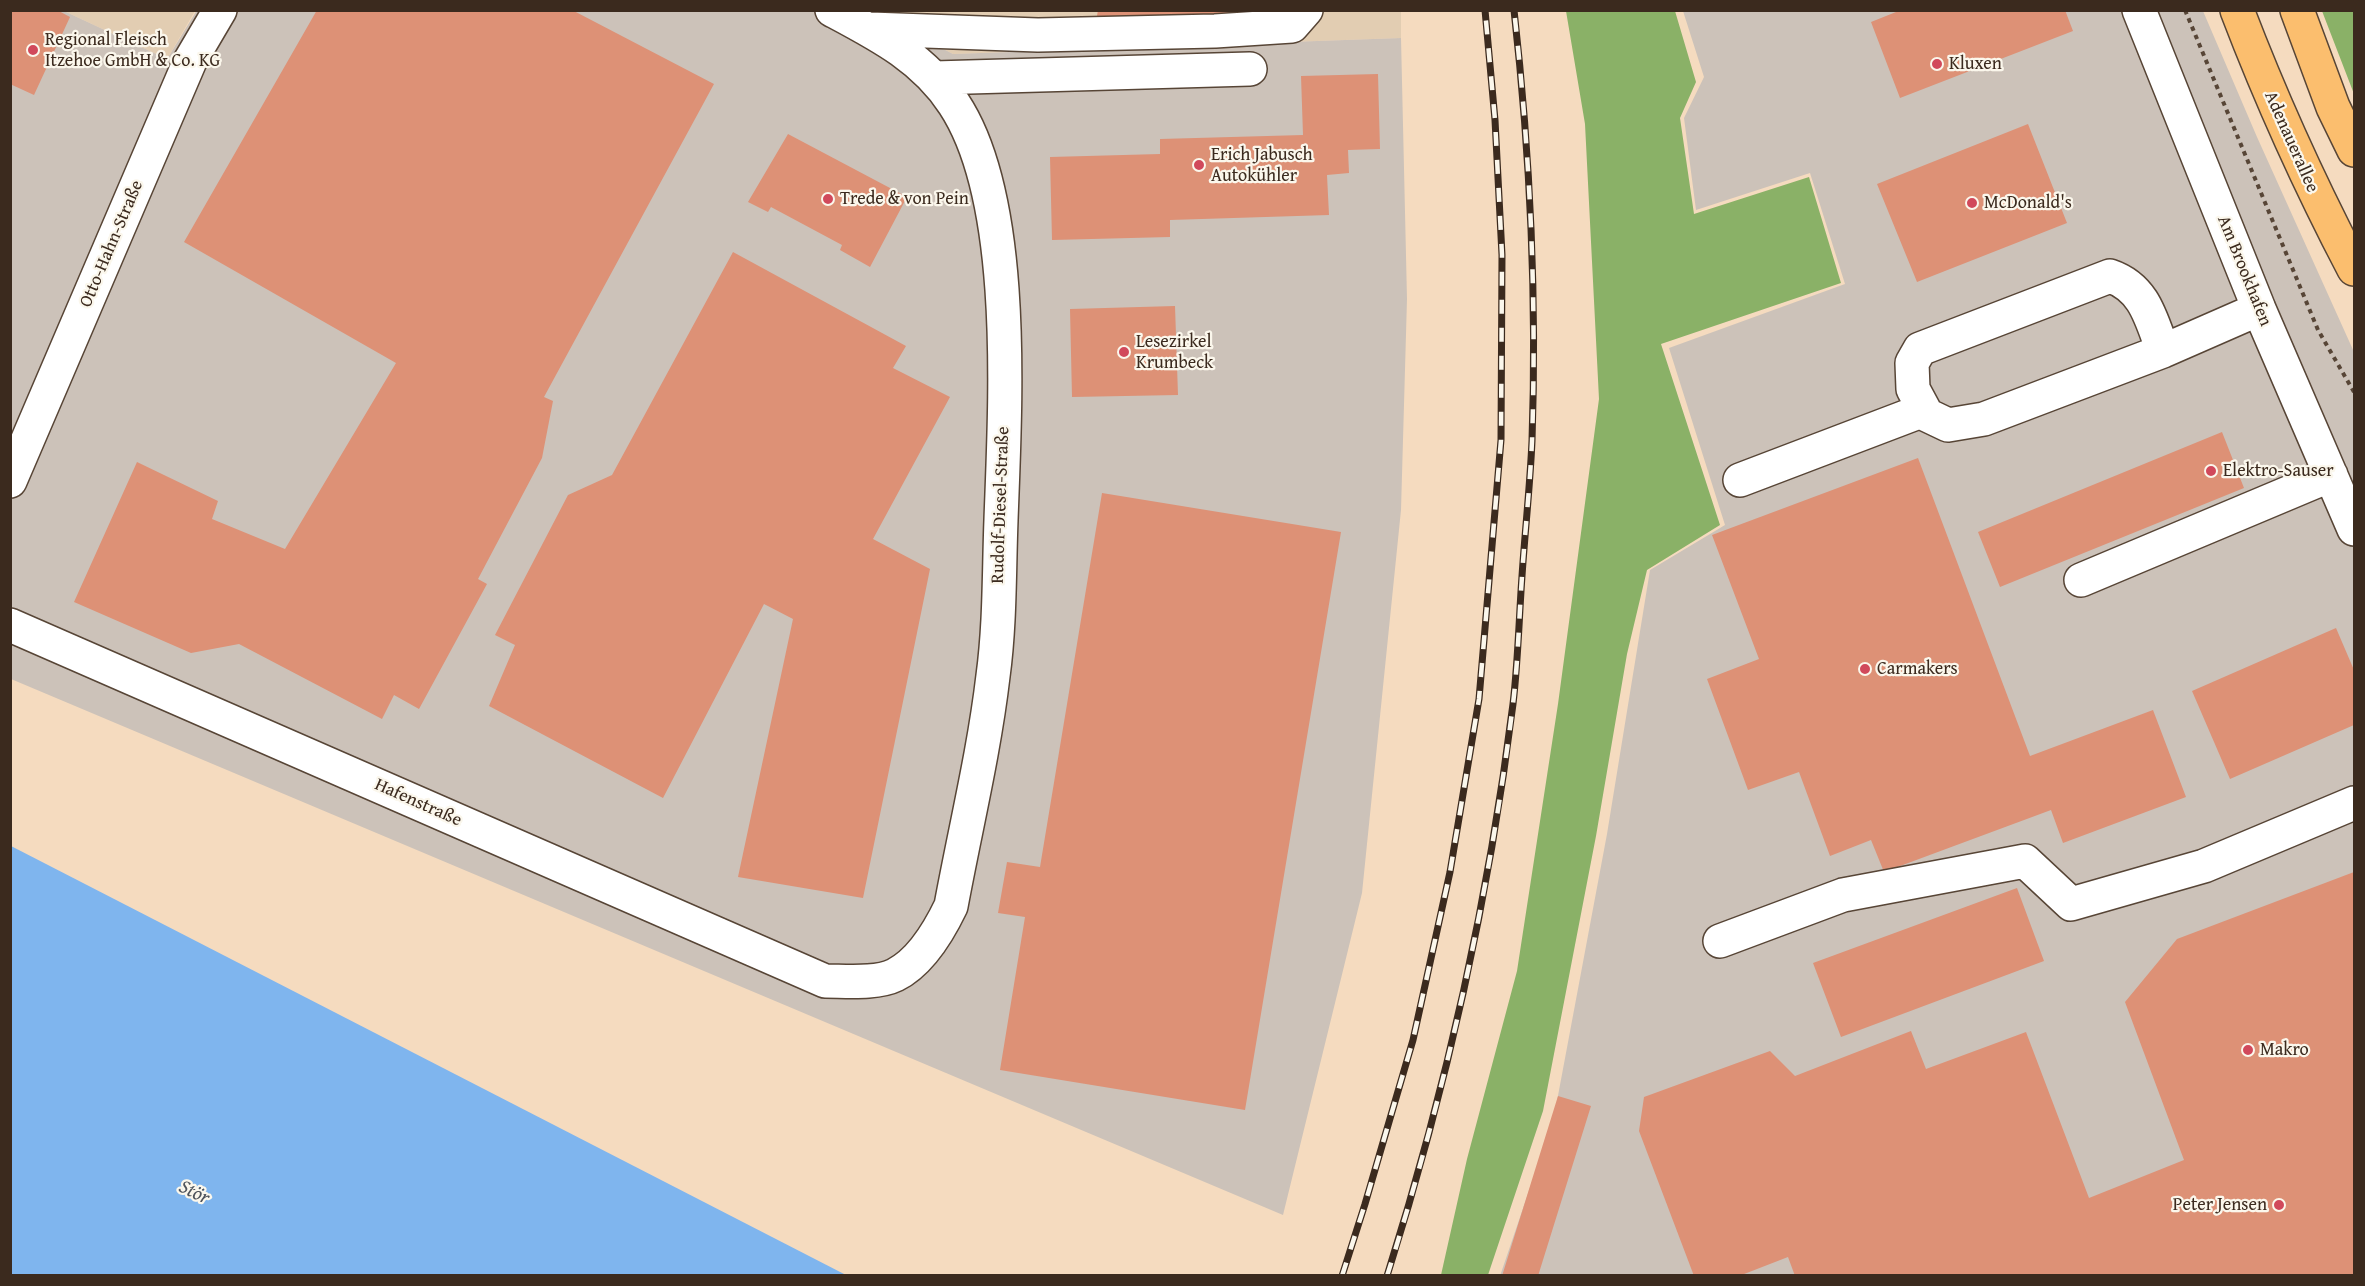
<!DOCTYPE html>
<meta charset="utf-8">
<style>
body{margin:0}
#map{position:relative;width:2365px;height:1286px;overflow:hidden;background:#f5dbbf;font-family:"Gentium Book Plus",serif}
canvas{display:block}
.frame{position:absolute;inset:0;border:12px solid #3b2a1e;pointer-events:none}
</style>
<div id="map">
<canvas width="2365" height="1286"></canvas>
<div class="frame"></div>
</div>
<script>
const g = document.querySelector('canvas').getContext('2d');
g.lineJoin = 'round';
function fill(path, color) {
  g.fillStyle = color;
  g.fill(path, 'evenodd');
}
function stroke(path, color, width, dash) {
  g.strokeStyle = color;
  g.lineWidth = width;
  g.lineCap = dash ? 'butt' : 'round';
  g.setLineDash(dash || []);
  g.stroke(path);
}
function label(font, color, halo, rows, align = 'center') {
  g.font = font + ' "Gentium Book Plus",serif';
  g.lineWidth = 4.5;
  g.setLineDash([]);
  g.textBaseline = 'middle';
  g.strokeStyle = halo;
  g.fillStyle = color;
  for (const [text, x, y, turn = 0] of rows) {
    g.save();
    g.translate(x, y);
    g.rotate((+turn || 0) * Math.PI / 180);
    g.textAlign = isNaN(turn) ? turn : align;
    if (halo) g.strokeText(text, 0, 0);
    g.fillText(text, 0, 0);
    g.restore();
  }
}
fill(new Path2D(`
 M64,11H195L167,59Z
 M870,11H1401V38L953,54Z`), '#e2cdb2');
fill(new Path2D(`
 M197,10L870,11L953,54L1401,38L1407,299L1401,510L1362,893L1283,1215L11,679L10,11H64L167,59Z
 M1683,11H2203L2257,137L2354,352V1275L1500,1276L1554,1117L1607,834L1650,570L1725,525L1669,348L1845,284L1810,173L1696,210L1684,118L1704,77Z`), '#ccc2b9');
fill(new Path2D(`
 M1566,11H1675L1696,82L1680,118L1694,214L1809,177L1841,283L1661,344L1720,525L1647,570L1627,654L1596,836L1543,1111L1488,1275H1441L1467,1159L1517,971L1558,704L1599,399L1585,124Z
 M2322,11H2354V94Z`), '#8ab167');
fill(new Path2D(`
 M11,846L846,1275H11Z`), '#7fb5ee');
fill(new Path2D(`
 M10,10H57L70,17L34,95L10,84Z
 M317,10H572L714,84L544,397L553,401L542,458L478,579L487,584L419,709L394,695L382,719L239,644L191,653L74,602L137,462L218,501L212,519L285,549L396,363L184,242Z
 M1098,10H1260L1247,21L1145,22L1097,16Z
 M1901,10H2065L2073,31L1900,98L1871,22Z
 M1378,74L1380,149L1348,150L1349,173L1327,175L1329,215L1170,220V237L1052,240L1050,157L1160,154V139L1303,135L1301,76Z
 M2028,124L2067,223L1917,282L1877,184Z
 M788,134L907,197L870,267L840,250L842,245L771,207L768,212L748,202Z
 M733,252L906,346L893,368L950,397L873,539L930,569L863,898L738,877L793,619L764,604L663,798L489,706L515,645L495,635L568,495L612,475Z
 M1175,306L1178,395L1072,397L1070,309Z
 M2222,432L2244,488L2000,587L1978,532Z
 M1918,458L2030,756L2153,710L2186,797L2063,843L2051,810L1884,872L1871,840L1830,856L1799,772L1748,790L1707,679L1759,659L1712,535Z
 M1102,493L1341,532L1245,1110L1000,1070L1025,917L998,913L1007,862L1040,867Z
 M2336,628L2354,670V725L2230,779L2192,691Z
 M2354,872V1276H1795L1788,1257L1739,1276H1694L1639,1131L1644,1097L1770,1051L1795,1076L1911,1031L1926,1069L2026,1032L2089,1198L2184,1160L2125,1002L2177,939Z
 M2017,888L2044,961L1841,1037L1813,963Z
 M1558,1096L1591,1106L1538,1276H1502Z`), '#dd9176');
const minor = new Path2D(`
 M2139,10L2259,309L2354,529
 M870,29L1038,35L1215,31L1292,26L1306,10
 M934,78L1250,69
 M2163,351C2151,319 2145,288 2110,276L1920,349L1912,363L1913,389L1927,415L1948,425L1984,419L2163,351L2259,309
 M1740,480L1924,410
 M10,481L190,61L220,10
 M2081,580L2331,475
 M10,625L825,981C846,981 877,984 895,975C921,962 939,931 951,906C965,830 984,753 993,676C1000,625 999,572 1001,520C1005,406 1018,201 954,104C924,58 879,35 832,10
 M1720,941L1843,895L2025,861L2071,904L2204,866L2354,803`);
const major = new Path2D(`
 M2237,10C2271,99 2310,185 2354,269
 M2297,10L2333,107L2354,150`);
stroke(minor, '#574536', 36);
stroke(major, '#574536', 36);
stroke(new Path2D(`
 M2185,10L2318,330L2354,392`), '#574536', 4, [4.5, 4.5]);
stroke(minor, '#fff', 33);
stroke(major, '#fbbe6e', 33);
const rail = new Path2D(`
 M1342,1276L1365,1204L1413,1040L1450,872L1479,699L1501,440L1502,255L1495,120L1485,10
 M1387,1276C1446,1090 1489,897 1513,704C1518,662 1519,618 1522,576C1525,531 1530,486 1532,441C1537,297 1530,153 1514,10`);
stroke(rail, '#3b2a1e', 7);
stroke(rail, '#fbf7ec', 4.5, [14]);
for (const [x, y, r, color] of [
 [33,50,6,"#d1495b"],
 [1937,64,6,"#d1495b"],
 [1199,165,6,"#d1495b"],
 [828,199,6,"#d1495b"],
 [1972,203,6,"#d1495b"],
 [1124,352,6,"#d1495b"],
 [2211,471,6,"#d1495b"],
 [1865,669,6,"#d1495b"],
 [2248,1050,6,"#d1495b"],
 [2279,1205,6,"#d1495b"]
]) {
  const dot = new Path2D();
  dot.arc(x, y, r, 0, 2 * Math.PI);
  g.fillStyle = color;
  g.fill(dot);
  stroke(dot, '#fbf7ec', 2);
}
label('18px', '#3b2a1e', '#fbf7ec', [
 ["Regional Fleisch",45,40],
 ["Itzehoe GmbH & Co. KG",45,61],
 ["Kluxen",1949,64],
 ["Erich Jabusch",1211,155],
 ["Autokühler",1211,176],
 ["Trede & von Pein",840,199],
 ["McDonald's",1984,203],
 ["Lesezirkel",1136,342],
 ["Krumbeck",1136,363],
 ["Elektro-Sauser",2223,471],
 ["Carmakers",1877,669],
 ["Makro",2260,1050],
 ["Peter Jensen",2267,1205,"right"]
], 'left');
label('18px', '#3b2a1e', '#fbf7ec', [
 ["Adenauerallee",2291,142,66],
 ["Otto-Hahn-Straße",112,244,-67],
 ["Am Brookhafen",2244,271,68],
 ["Rudolf-Diesel-Straße",1001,505,-88],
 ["Hafenstraße",418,803,24]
]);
label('italic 20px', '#4f545c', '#fbf7ec', [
 ["Stör",194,1193,26]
]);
</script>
